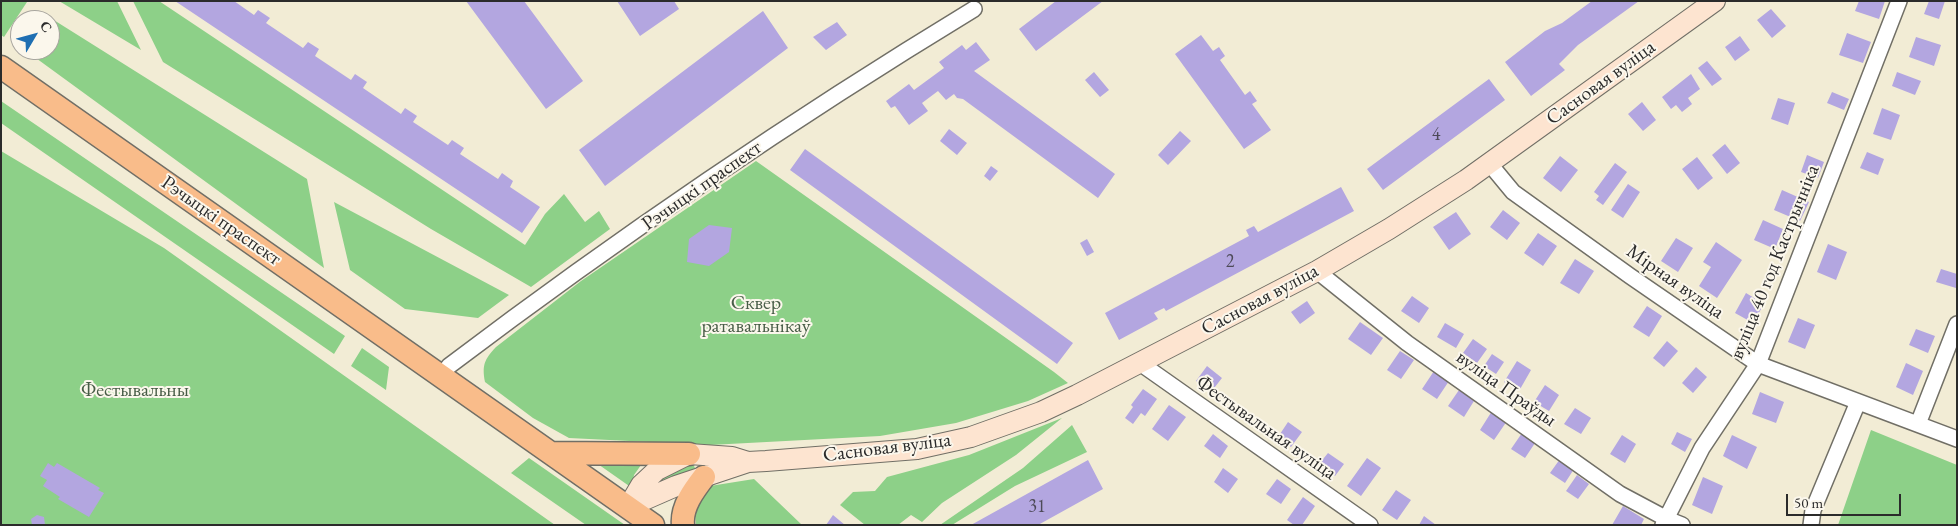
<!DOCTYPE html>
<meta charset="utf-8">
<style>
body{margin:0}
#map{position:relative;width:1958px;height:526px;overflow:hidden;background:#f2ecd5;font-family:"EB Garamond",serif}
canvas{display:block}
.frame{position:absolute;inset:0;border:2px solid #2b2b2b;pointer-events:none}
.north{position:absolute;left:10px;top:10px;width:50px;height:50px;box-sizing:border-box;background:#fbf7ec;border:1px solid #a8a59f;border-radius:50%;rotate:53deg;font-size:14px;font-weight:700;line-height:20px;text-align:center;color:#2b2b2b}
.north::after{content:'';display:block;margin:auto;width:18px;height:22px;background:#1f6fb2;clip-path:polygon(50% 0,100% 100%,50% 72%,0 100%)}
.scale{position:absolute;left:1786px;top:494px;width:115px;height:22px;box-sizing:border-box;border:2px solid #2b2b2b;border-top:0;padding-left:6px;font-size:15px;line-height:18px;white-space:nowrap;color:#2b2b2b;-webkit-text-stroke:4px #fbf7ec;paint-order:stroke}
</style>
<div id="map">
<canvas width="1958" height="526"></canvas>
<div class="frame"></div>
<div class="north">С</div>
<div class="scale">50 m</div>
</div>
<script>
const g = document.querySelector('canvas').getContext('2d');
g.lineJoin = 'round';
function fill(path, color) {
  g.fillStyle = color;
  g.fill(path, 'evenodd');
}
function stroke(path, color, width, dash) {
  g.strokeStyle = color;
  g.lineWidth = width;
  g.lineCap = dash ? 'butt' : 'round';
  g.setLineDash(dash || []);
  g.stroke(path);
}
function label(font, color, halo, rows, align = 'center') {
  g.font = font + ' "EB Garamond",serif';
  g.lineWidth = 4;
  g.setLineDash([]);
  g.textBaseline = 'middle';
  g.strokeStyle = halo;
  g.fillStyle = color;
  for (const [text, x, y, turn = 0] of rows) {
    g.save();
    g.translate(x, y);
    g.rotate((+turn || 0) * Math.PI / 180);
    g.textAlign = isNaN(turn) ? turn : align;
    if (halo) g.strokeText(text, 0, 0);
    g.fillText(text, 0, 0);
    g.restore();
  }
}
fill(new Path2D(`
 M1,1L27,2L4,37L1,35Z
 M59,1H117L141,50Z
 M133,1H159L525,245L545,214L564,194L585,222L599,211L610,229L531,287L431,229L163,62Z
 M49,17L307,179L324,268L29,53L31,50H50V20H48Z
 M1,101L345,336L334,354L1,123Z
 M1,151L164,248L555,525H1Z
 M756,161L1054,372L1068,383L1028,401L956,423L880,436L710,445L569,438L533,418L485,382C482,365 484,360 496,347L581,281Z
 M334,202L509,295L478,318L405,309L350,270Z
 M362,348L389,367L386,390L351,366Z
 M1062,418L1016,455L942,503L922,522L911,515L898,525H865L840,505L853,492L875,491L887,477L969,455Z
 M1072,425L1087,452L1015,486L952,525H940L1023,468Z
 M1871,430L1957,465V525H1838Z
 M529,458L625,525H586L511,473Z
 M595,462H653L641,465L634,475L632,488Z
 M682,466H694L697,472L654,489L653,481Z
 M754,479L801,524L696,525L694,507L710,486Z`), '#8dd088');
fill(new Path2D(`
 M175,1H234L254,15L258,10L270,18L266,23L303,48L308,42L319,49L315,56L351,80L355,74L367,82L363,88L401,114L405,108L417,116L413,122L448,145L452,140L464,148L460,154L498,179L502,173L513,181L510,187L540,207L522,233Z
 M466,1H524L583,81L546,109Z
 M617,1H674L679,9L640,36Z
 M1056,1H1103L1036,51L1019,29Z
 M1592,1H1639L1578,45L1559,64L1565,70L1531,96L1505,62L1545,31L1562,23Z
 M1859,1H1885L1879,19L1855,11Z
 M1929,1H1945L1939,19L1924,14Z
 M1771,9L1786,26L1772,38L1757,20Z
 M763,11L788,48L605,186L579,150Z
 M837,22L847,35L826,50L813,37Z
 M1847,33L1871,42L1863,63L1839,55Z
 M1201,35L1213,51L1219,47L1225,56L1220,60L1245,95L1250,91L1257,101L1252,104L1271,130L1244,149L1175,54Z
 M1740,36L1750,50L1735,61L1725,47Z
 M1916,37L1941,45L1934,66L1909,57Z
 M976,42L990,60L974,71L1115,174L1098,198L963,99L957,98L954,94L946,100L938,91L922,103L928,111L909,125L895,106L891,108L886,101L909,84L914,90L944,68L939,62L962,45L966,50Z
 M1707,61L1722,79L1712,86L1698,68Z
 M1094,72L1109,90L1100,97L1085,80Z
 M1897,72L1921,81L1915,95L1892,86Z
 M1691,74L1700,89L1688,98L1692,104L1682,112L1676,105L1671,109L1662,97Z
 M1489,79L1505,100L1383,190L1367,169Z
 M1832,92L1849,99L1844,110L1827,103Z
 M1778,98L1795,103L1788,125L1771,119Z
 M1642,102L1656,120L1643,131L1628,114Z
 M1882,108L1900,115L1891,140L1873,134Z
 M949,129L967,143L957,155L940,141Z
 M1180,131L1191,141L1168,165L1158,155Z
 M1725,144L1740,163L1727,174L1712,155Z
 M805,149L1073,343L1057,364L790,170Z
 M1867,152L1884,159L1878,175L1860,168Z
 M1807,155L1824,162L1818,178L1801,172Z
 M1560,156L1578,170L1561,192L1543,178Z
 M1697,157L1713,178L1698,190L1682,169Z
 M1615,163L1627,172L1603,205L1596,200L1599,196L1594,192Z
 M991,166L998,171L990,181L984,176Z
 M1628,184L1640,192L1623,218L1611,210Z
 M1341,187L1354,211L1166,311L1164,308L1154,313L1158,319L1119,340L1105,313L1249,236L1246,230L1254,226L1258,232Z
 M1782,190L1809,202L1800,221L1774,210Z
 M1503,210L1520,223L1507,240L1490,227Z
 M1456,212L1471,234L1449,250L1433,227Z
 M1763,220L1783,229L1775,249L1754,240Z
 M709,225L732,228L729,252L709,266L687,262L689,239Z
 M1538,233L1557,246L1543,266L1524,253Z
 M1676,238L1693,248L1678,272L1661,261Z
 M1087,239L1094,252L1087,256L1080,243Z
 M1716,242L1742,260L1717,298L1699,286L1711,267L1703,262Z
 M1828,244L1847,252L1836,280L1817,272Z
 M1575,259L1594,271L1579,294L1560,283Z
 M1941,269L1957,274L1956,288L1936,282Z
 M1746,293L1764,304L1753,323L1735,313Z
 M1412,296L1429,308L1419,323L1401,311Z
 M1307,301L1315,313L1300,324L1291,312Z
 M1647,306L1662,316L1649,337L1633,327Z
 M1798,318L1815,325L1805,349L1788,342Z
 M1360,322L1383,338L1371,355L1348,339Z
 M1445,323L1464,334L1456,348L1437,337Z
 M1916,329L1935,336L1928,353L1909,345Z
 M1473,339L1487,349L1477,363L1463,353Z
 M1667,341L1678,351L1664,367L1653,358Z
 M1400,351L1414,360L1401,379L1387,370Z
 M1492,354L1504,362L1496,374L1484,366Z
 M1517,361L1531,370L1519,391L1504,382Z
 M1906,363L1923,371L1913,395L1896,387Z
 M1207,366L1222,378L1211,392L1196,381Z
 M1696,367L1707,377L1693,393L1682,383Z
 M1434,371L1449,381L1437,399L1422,389Z
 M1545,385L1559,395L1549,411L1534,402Z
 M1143,389L1157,399L1145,416L1141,413L1133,424L1125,418L1133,407L1131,405Z
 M1459,390L1474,401L1464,417L1448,406Z
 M1760,392L1784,402L1776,423L1752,414Z
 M1169,405L1186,417L1168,441L1152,429Z
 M1575,408L1591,418L1581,434L1564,424Z
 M1492,411L1507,421L1494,440L1480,430Z
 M1288,422L1302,432L1291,447L1278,437Z
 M1677,432L1692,439L1685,452L1671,444Z
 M1522,433L1535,443L1525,458L1511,449Z
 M1213,434L1228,446L1220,458L1204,446Z
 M1622,435L1636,444L1625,463L1610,454Z
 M1732,435L1757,447L1747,469L1723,456Z
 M1328,453L1344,464L1335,476L1319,464Z
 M1367,458L1381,468L1361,496L1347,486Z
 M1560,459L1574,469L1565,483L1550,473Z
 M1088,460L1103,489L1038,525H971Z
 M48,463L54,467L57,463L100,488L98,490L104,493L89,517L58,499L60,497L43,486L47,480L40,476Z
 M1223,468L1238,479L1228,493L1214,482Z
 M1577,475L1589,484L1578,499L1566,491Z
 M1703,477L1723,486L1712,514L1692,505Z
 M1277,479L1291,489L1281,504L1266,494Z
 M1396,490L1411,500L1397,520L1382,510Z
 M1303,497L1315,506L1302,525H1294L1287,520Z
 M1623,506L1644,519L1641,525H1612Z
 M37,515L44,517L45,525H32L31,519Z
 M833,515L845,525H826Z
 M1424,516L1436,525H1419Z`), '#b3a6e0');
const minor = new Path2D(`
 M1489,163L1513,192L1630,276L1758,364L1957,439
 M1317,271L1407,343L1620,494L1667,519L1682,525
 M1140,363L1370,525
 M440,377L449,366C618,238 793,119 974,9
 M1918,424L1957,324
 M1663,525L1702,448L1758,364L1899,1
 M1811,525L1813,510L1858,402`);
const secondary = new Path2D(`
 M628,507L641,485L657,470L689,454L732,457L748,462L766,461L917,449L971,437L1041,412L1077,395L1317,271L1389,229L1466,180L1715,1
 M628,507L676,486L748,462`);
const primary = new Path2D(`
 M1,67L653,525
 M551,453L689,454
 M683,525C681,507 694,490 704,477`);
stroke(minor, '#716f66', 18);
stroke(secondary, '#716f66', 22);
stroke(primary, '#716f66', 25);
stroke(minor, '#fff', 15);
stroke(secondary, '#fde4d0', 20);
stroke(primary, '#f9bc8a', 22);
label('18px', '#4d4a58', null, [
 ["4",1436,135],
 ["2",1230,262],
 ["31",1037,507]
]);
label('20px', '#2b2b2b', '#fbf7ec', [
 ["Сасновая вуліца",1601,83,-36],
 ["Рэчыцкі праспект",702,186,-35],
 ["Рэчыцкі праспект",221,221,35],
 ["вуліца 40 год Кастрычніка",1775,262,-68],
 ["Мірная вуліца",1675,282,35],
 ["Сасновая вуліца",1260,300,-28],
 ["вуліца Праўды",1506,389,35],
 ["Фестывальная вуліца",1266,428,35],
 ["Сасновая вуліца",887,448,-7]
]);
label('20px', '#485d47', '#fbf7ec', [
 ["Сквер",756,304],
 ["ратавальнікаў",756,327],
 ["Фестывальны",135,391]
]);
</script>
